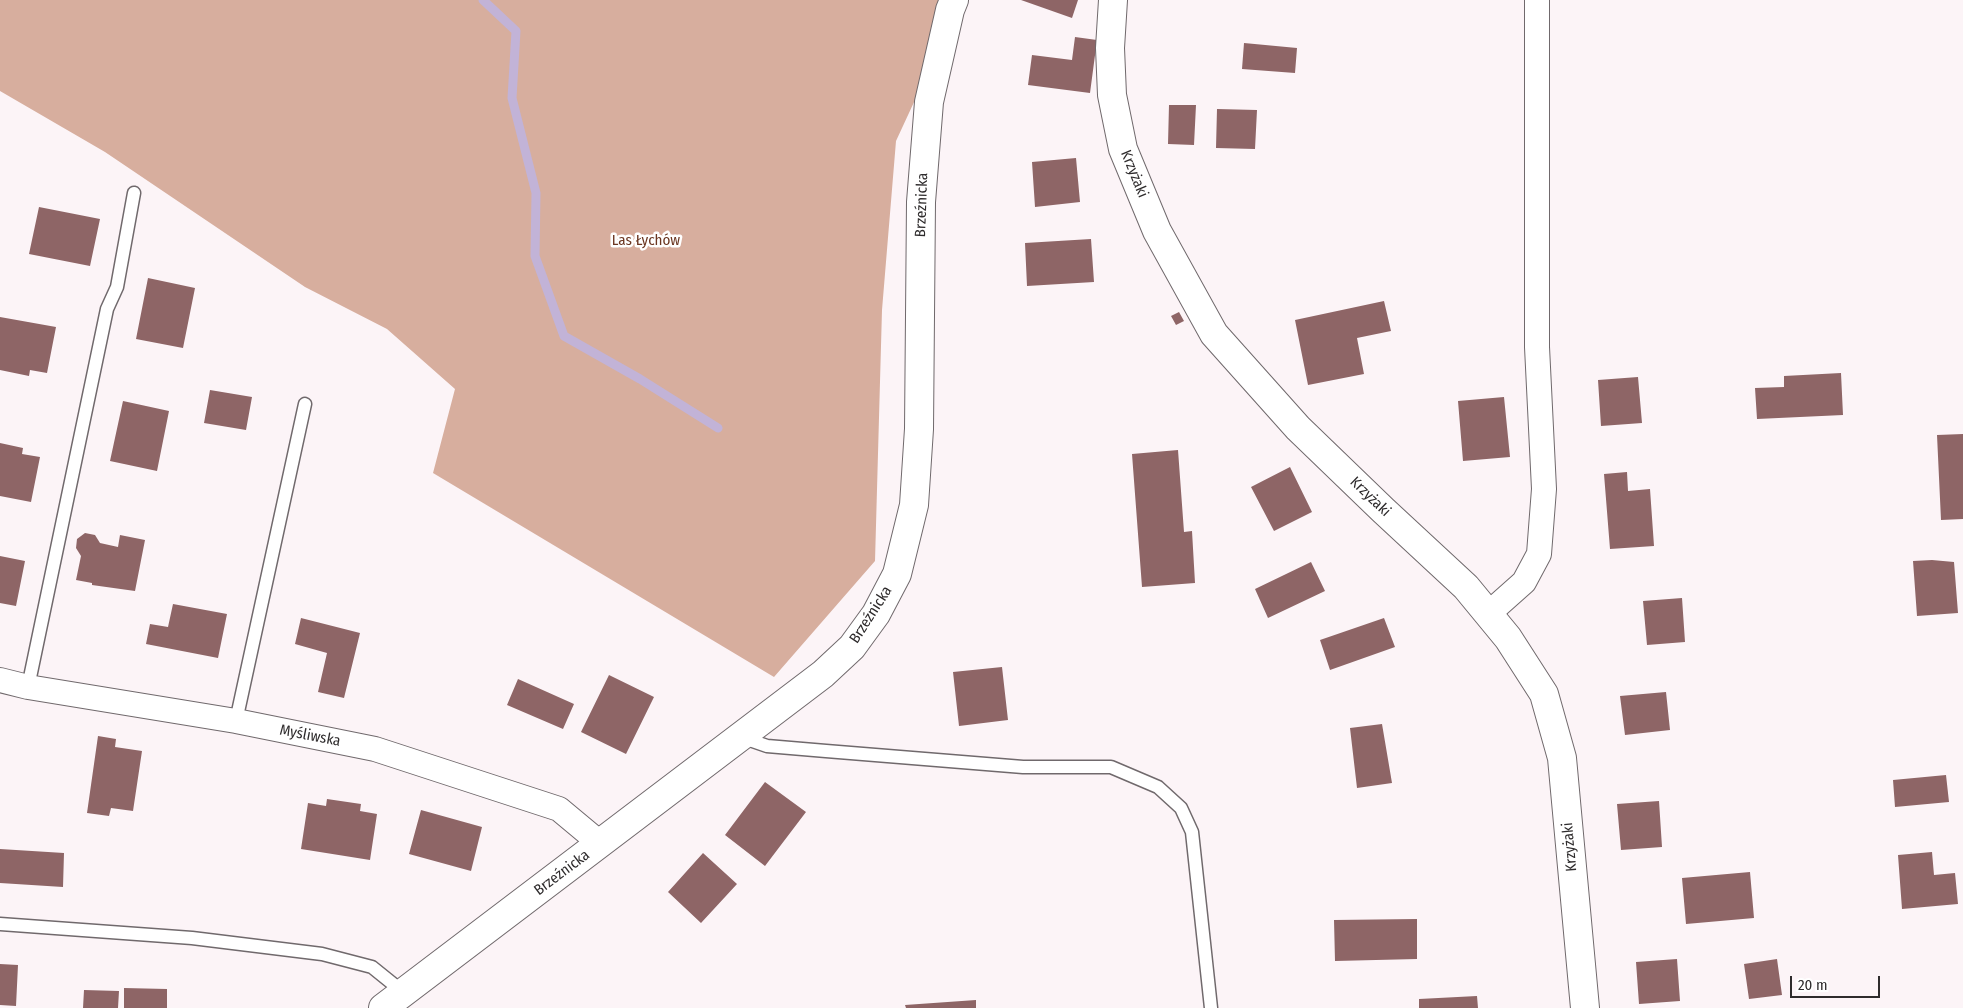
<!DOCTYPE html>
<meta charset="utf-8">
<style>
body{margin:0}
#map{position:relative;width:1963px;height:1008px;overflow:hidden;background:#fcf4f7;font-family:"Fira Sans Condensed",sans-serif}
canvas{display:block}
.scale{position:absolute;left:1790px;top:976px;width:90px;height:22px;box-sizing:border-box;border:2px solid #2e2b2c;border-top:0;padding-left:6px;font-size:15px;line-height:18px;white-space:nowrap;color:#2e2b2c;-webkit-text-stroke:4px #fff;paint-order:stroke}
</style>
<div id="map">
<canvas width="1963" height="1008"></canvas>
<div class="scale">20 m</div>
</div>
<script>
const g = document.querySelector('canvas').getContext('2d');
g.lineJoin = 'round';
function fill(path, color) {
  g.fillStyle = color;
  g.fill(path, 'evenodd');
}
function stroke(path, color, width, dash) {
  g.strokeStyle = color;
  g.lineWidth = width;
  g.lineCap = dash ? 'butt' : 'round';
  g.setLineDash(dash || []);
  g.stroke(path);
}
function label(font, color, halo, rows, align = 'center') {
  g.font = font + ' "Fira Sans Condensed",sans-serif';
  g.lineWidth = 5;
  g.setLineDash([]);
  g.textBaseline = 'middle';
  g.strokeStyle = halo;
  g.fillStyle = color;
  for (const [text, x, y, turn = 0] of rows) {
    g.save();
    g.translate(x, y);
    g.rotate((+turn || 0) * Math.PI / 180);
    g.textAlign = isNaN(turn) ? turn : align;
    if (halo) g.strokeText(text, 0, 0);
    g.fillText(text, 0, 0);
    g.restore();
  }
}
fill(new Path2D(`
 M0,0H944L921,87L896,141L882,310L875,561L774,677L433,473L455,389L387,329L305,287L105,152L0,91Z`), '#d7ae9e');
stroke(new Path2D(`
 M483,0L516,31L512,98L536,193L535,256L564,336L640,379L718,428`), '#c2b3d7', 9);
fill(new Path2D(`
 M1021,0H1078L1072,18Z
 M1075,37L1097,40L1090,93L1028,85L1032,55L1072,60Z
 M1244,43L1297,48L1295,73L1242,69Z
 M1169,105H1196L1194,145L1168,144Z
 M1217,109L1257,110L1255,149L1216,148Z
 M1076,158L1080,202L1035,207L1032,162Z
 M39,207L100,219L90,266L29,254Z
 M1091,239L1094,282L1027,286L1025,243Z
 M148,278L195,288L183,348L136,339Z
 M1384,301L1391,331L1357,338L1364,374L1308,385L1295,320Z
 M1179,312L1184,321L1176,325L1171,316Z
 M0,317L56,327L47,373L30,370L29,376L0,370Z
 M1841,373L1843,415L1757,419L1755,388L1784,387V376Z
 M1638,377L1642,423L1601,426L1598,380Z
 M210,390L252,397L246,430L204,423Z
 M1504,397L1510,457L1463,461L1458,401Z
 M123,401L169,411L157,471L110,461Z
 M1963,434V519L1941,520L1937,435Z
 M0,443L23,448L22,454L40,457L31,502L0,496Z
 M1178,450L1184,532L1192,531L1195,583L1142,587L1132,454Z
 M1290,467L1312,512L1274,531L1251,487Z
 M1627,472L1628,491L1650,489L1654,546L1610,549L1604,474Z
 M85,533L95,535L100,543L118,547L120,535L145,540L135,591L92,585V583L76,580L81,556L76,548L77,539Z
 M0,556L25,561L16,606L0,603Z
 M1932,560L1954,562L1958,613L1917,616L1913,561Z
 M1311,562L1325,591L1268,618L1255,589Z
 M1682,598L1685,642L1647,645L1643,601Z
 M173,604L227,614L218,658L146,644L150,624L168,627Z
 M301,618L360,633L344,698L318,692L327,653L295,644Z
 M1384,618L1395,647L1330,670L1320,640Z
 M1002,667L1008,720L959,726L953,672Z
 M609,675L654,697L626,754L581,732Z
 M518,679L574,704L563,729L507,705Z
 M1666,692L1670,730L1625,735L1620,696Z
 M1382,724L1392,783L1357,788L1350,728Z
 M98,736L116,739L115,747L142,751L133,811L111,808L109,816L87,813Z
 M1946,775L1949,802L1895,807L1893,780Z
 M765,782L806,812L765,866L725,835Z
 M327,799L361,804L360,811L377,814L370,860L301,849L308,803L326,806Z
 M1659,801L1662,847L1621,850L1617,804Z
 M421,810L482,827L471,871L409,854Z
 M0,849L64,853L63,887L0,883Z
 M1932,852L1934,875L1955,873L1958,904L1902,909L1898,855Z
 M703,853L737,884L701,923L668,892Z
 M1750,872L1754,918L1686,924L1682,878Z
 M1417,919V959L1335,961L1334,920Z
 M1677,959L1680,1001L1639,1004L1636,962Z
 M1777,959L1782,995L1749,999L1744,964Z
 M0,964L18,965L16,1006L0,1005Z
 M124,988L167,989V1008H124Z
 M84,990L119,991L118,1008H83Z
 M1477,996L1478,1008H1419V999Z
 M976,1000V1008H906L905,1005Z`), '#8e6566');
const lane = new Path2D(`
 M28,687L107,309L117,287L134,193
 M236,721L305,404
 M741,737L767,746L826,751L1023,767H1111L1158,787L1181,808L1192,832L1211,1008
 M0,924L192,938L322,954L372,967L403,992`);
const street = new Path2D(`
 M1488,614L1524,582L1539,554L1544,489L1537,347V0
 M0,680L28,687L236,721L375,749L559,809L601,844`);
const secondary = new Path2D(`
 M1113,0L1110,48L1112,95L1123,149L1157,231L1214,334L1298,428L1383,510L1466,587L1508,638L1544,694L1562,758L1585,1008
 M383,1008L823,674L852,647L876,614L897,574L914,505L919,429L921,202L929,102L950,10L954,0`);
stroke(lane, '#70696c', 15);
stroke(street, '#70696c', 26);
stroke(secondary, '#70696c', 30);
stroke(lane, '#fff', 12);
stroke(street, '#fff', 24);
stroke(secondary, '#fff', 28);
label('15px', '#2e2b2c', '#fff', [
 ["Krzyżaki",1134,174,68],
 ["Brzeźnicka",922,205,-88],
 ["Krzyżaki",1370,497,44],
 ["Brzeźnicka",871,615,-57],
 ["Myśliwska",310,736,11],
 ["Krzyżaki",1570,847,-95],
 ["Brzeźnicka",562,873,-37]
]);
label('15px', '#6b3621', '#fff', [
 ["Las Łychów",646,241]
]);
</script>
